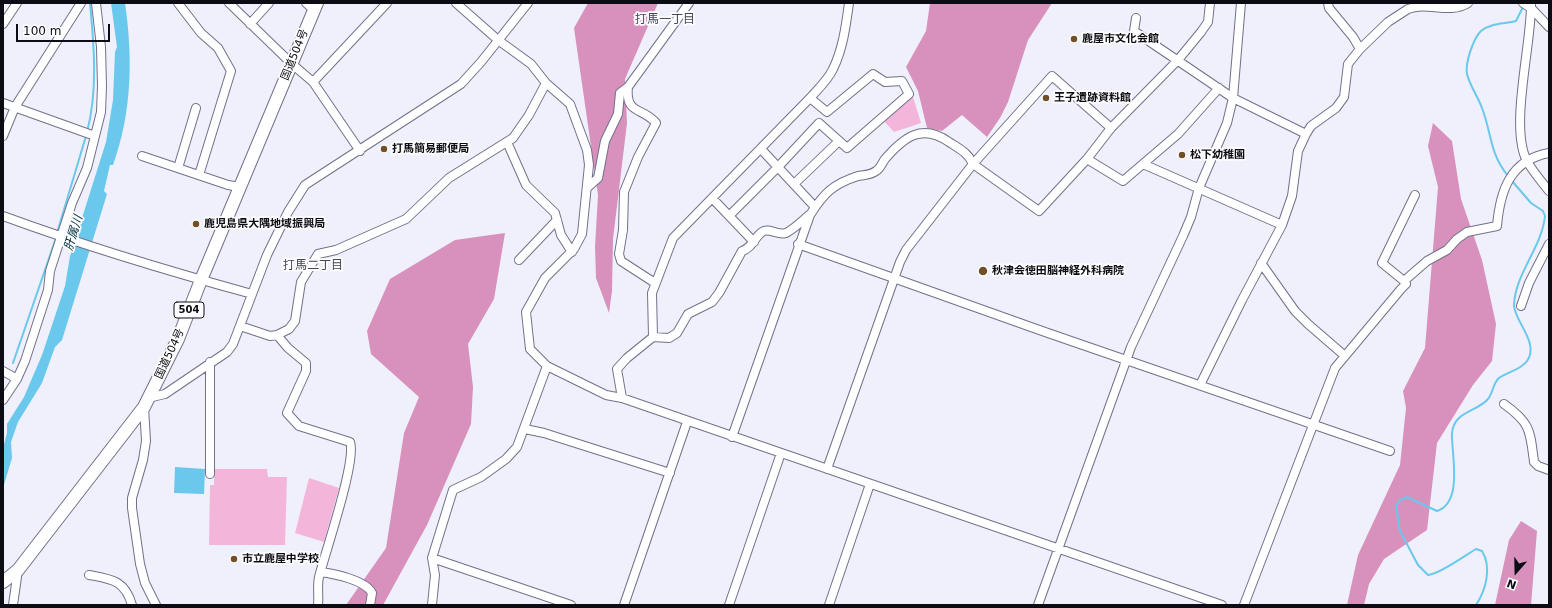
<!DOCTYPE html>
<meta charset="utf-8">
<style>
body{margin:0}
#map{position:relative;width:1552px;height:608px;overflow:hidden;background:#eff0fb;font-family:"DejaVu Sans",sans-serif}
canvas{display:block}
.frame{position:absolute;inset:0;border:4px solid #0c0c14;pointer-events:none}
.north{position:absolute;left:1496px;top:552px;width:40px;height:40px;-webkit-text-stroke:3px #fefefe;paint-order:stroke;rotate:200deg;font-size:11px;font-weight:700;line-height:16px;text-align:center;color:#0c0c14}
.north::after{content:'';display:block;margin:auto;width:14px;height:18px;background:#0c0c14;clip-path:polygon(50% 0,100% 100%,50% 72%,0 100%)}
.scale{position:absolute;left:16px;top:24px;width:94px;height:18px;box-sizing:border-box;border:2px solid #0c0c14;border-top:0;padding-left:5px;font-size:12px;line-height:14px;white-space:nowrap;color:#0c0c14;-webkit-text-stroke:3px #fefefe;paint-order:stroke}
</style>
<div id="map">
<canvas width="1552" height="608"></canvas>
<div class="frame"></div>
<div class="north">N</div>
<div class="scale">100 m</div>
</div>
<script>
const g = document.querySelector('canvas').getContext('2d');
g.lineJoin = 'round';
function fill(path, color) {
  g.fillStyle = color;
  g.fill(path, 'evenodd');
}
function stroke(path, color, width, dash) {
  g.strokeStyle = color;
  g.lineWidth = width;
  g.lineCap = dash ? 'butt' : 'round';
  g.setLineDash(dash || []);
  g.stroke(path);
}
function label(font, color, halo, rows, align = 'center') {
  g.font = font + ' "DejaVu Sans","Noto Sans JP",sans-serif';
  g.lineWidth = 3.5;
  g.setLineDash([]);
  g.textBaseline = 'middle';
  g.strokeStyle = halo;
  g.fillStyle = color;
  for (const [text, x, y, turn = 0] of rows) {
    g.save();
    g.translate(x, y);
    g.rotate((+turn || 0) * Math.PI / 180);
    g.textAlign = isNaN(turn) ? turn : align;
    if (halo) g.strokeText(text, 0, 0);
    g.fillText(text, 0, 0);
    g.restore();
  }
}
fill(new Path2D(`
 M910,87L921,123L894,132L880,117Z
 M214,469H267L268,477H287L285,545H209L210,485H214Z
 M309,478L339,488L324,542L295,533Z`), '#f4b5da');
fill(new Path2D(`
 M588,3H658L625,79L627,123L613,239L612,291L609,313L596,278L595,247L598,195L574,28Z
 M930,3H1052L1028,40L1008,102L1000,118L987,137L962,115L942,131L927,128L918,91L906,67L926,31Z
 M1433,123L1452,141L1461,199L1482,260L1496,324L1492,361L1473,385L1437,443L1427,530L1384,559L1369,584L1364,605H1347L1358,555L1400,465L1406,408L1403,391L1425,348L1438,187L1428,146Z
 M505,233L494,299L468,344L473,387L471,424L427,525L383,605H346L386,548L404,433L419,397L371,354L367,331L390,279L455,240Z
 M1521,521L1537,531L1531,605H1495L1509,540Z`), '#d890bc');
fill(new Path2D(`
 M111,3H125C133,58 132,113 113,165H110L104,191L107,194L62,340L55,347L42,383L18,422L11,442L12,458L3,488V448L7,433V424L24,397L42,355L65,286L70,256L106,142L113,100L115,52L117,47Z
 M175,467L205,469L204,494L174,493Z`), '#6ac8ec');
stroke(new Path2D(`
 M87,132C98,91 94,45 90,3
 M1508,176C1489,152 1492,134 1482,108C1478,97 1470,86 1467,74C1465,63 1473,39 1481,31C1490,23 1505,24 1516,21L1524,5
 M57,233L86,136
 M13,363L56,238
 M1476,605C1486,590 1492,567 1482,551L1476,549C1464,556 1440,574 1428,575L1418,565L1400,531L1396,506L1400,500L1407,497L1437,511C1464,502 1451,452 1452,433C1454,411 1477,412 1488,399C1493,393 1493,383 1499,378C1507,372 1521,370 1527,361C1540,343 1514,321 1514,305C1515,274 1542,247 1545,216L1543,211L1531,203L1512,181`), '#6ac8ec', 2);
const minor = new Path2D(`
 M178,3L201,33L218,48L231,71L199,175
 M229,3L292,64L313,82L360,151
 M306,3L314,10
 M456,3L498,40L531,64L546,83L570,104L587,150L589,165L582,234L574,249L545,278L526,312L530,349L547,366L606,395L622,398L1222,605
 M1328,3L1329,8L1353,37L1360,49
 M1523,3L1531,8L1549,27
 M1531,3C1532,43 1509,127 1527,161C1533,172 1542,182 1549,191
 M1136,18L1134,31L1233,98L1306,134
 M3,24L17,3
 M250,24L269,3
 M313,82L387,3
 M628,87C625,115 643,107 656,123L638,157L624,192L623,230L619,254L621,261L655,283
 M3,103L95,136
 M3,136L15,107L81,3
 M507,142L526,185L555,213L561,235L572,252
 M761,149L815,207
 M142,156L228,185L240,187
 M1087,159L1123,181L1178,134L1219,88
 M1143,164L1282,225
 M178,168L196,108
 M794,184L839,141
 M588,187L598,178L605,141L618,114L620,93L628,87L689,3
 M712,198L754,242
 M3,216C85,246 168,271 252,294
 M729,216L778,167L819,123L847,148L909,94L902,81L885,82L873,74L827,112L810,98
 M798,244L1045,332L1390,451
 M519,260L557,220
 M1261,263L1295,311L1308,324L1345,356
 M1404,281L1427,261L1447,250L1457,239L1467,232L1497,226C1500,191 1510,160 1549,153
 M1404,281L1382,263L1415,195
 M1521,306L1529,283L1549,244
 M240,326L270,336L277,335L289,329L295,321L301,282L318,254L336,250L406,219L449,178L513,138L529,115L546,83
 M277,335L288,348L306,363V371L287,413L299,426L350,442C357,460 325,553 319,577C317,586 319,596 318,605
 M653,337L652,293L673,238L810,98C818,89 828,80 833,69C843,49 846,25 849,3
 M210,362V474
 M3,371L17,379
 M1200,385L1242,300L1282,225L1292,196L1298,151L1306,134L1311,126L1336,108L1344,97L1348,64L1360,49L1388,22L1408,9C1427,1 1449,15 1468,3
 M148,398L165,394L227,352L233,344L267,255L288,212L305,185L461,84L481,62L528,3
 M622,398L617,369L627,358L653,337L669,338L677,333L688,314L712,302L719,293L742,251C752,248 754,238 762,232C769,227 778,236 786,233C794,229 802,221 809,215
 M3,400L17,379L25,361L48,290L50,271L72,203L87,168L101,112L102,86L101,47L96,3
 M1504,404C1531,423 1530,431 1534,462L1538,466L1549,470
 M144,407L146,441L143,460L132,498V508L140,564L145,583L156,605
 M525,429L544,433L670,473
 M732,437L810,215C824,193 833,184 858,176C864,175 871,175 876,171C880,169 882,163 885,159C904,137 922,123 949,142C960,149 968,153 973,164L1052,76L1111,128
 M827,469L900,262L906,250L973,164L1039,211L1087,159L1111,128L1178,60L1201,32L1208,22L1210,3
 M432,558L571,605
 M321,572C335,574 365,580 372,593L370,605
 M89,575C111,579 125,580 132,605
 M13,605L18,570
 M432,605L435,575L432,558L453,490L481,477L506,459L517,447L547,366
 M624,605L687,422
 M729,605L781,453
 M829,605L870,484
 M1038,605L1131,347L1183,236L1191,217L1199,188L1227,123L1233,98L1241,3
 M1244,605L1335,368L1401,289L1406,284L1404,281`);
const highway = new Path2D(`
 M3,582L18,570L144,407L178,339L201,280L317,3`);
stroke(minor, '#71718a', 10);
stroke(highway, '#71718a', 14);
stroke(minor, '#fff', 8);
stroke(highway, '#fff', 12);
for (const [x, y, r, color] of [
 [1074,39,4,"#715027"],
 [1046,98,4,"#715027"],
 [384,149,4,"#715027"],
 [1182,155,4,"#715027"],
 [196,224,4,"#715027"],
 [983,271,5,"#715027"],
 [234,559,4,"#715027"]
]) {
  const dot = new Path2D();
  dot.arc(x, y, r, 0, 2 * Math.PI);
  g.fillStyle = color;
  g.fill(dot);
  stroke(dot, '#fefefe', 1.5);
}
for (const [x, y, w] of [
 [189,310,30]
]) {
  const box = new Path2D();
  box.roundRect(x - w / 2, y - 8, w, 16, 3);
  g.fillStyle = '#fefefe';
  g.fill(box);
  stroke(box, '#0c0c14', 1);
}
label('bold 10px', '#0c0c14', null, [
 ["504",189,310]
]);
label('bold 11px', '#0c0c14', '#fefefe', [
 ["鹿屋市文化会館",1082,39],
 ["王子遺跡資料館",1054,98],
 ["打馬簡易郵便局",392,149],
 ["松下幼稚園",1190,155],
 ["鹿児島県大隅地域振興局",204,224],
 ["秋津会徳田脳神経外科病院",992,271],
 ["市立鹿屋中学校",242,559]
], 'left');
label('11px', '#0c0c14', '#fefefe', [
 ["国道504号",295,55,-68],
 ["国道504号",170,354,-65]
]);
label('12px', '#44445a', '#fefefe', [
 ["打馬一丁目",665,20],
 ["打馬二丁目",313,266]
]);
label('italic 12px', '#063342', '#fefefe', [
 ["肝属川",74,233,-73]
]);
</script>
